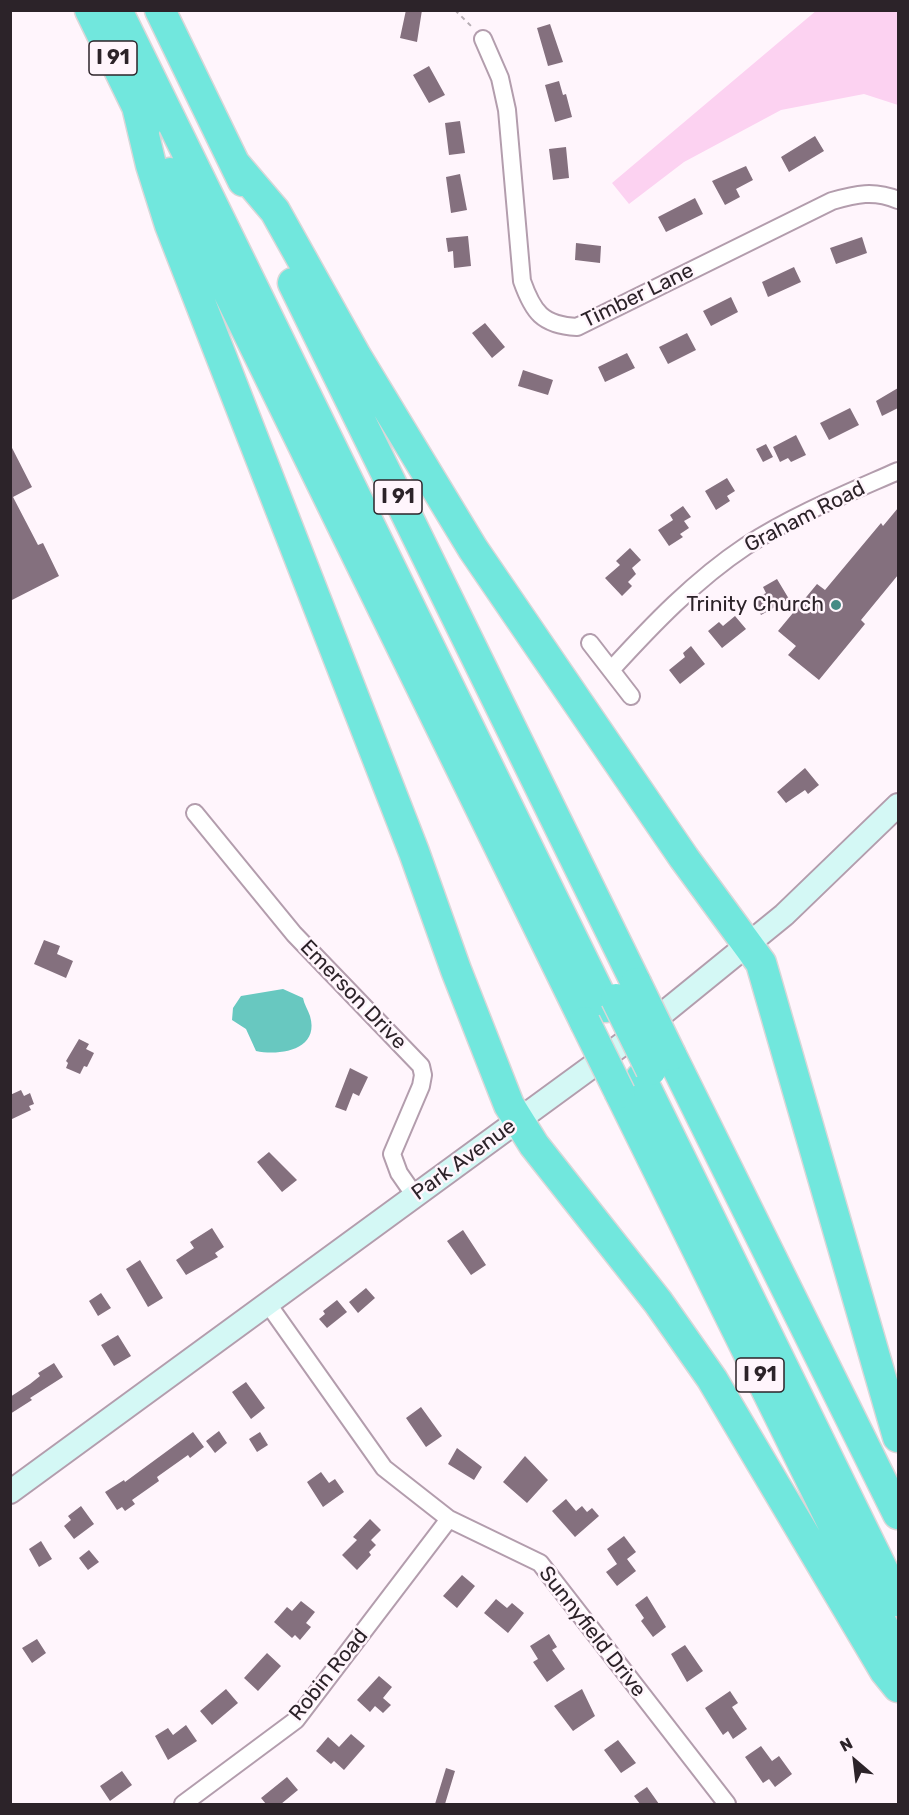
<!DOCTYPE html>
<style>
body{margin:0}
#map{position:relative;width:909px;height:1815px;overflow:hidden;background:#fff5fc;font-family:Rubik,sans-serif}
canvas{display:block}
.frame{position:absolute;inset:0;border:12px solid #2c2329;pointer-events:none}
.north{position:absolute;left:825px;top:1731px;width:60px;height:60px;-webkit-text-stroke:4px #fff5fc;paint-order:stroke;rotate:332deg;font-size:16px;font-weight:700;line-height:24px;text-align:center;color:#2c2329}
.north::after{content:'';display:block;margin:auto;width:21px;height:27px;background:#2c2329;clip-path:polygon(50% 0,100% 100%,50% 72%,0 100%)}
</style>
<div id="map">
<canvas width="909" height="1815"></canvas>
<div class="frame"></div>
<div class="north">N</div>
</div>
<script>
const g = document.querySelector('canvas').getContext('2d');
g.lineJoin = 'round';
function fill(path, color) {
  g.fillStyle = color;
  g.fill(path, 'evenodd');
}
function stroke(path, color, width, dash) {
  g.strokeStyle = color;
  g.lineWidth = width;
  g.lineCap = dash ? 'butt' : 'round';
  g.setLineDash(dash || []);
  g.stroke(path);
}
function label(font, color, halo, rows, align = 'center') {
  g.font = font + ' Rubik,sans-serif';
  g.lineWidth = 5;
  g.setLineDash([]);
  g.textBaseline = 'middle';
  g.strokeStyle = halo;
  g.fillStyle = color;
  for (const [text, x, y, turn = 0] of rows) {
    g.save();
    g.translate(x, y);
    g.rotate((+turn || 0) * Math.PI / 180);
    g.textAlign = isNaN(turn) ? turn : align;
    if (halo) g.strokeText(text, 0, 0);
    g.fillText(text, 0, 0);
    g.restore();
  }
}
fill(new Path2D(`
 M817,10L898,11V105L864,94L781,110L684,162L629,204L612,183Z`), '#fcd2f1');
fill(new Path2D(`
 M283,989L303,998C304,1004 308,1010 310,1016C320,1050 280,1056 256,1051L246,1029L232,1020L233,1008L241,996Z`), '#68c8c0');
fill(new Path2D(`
 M406,10H422L417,42L400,38Z
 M550,24L563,62L548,66L537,28Z
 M429,66L445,95L429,103L413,75Z
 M559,81L563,95L566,94L572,117L555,122L545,85Z
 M460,121L465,153L449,155L445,123Z
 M815,136L824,151L789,172L781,157Z
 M566,147L569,178L553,180L549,149Z
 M746,166L753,180L736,189L740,197L725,205L712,181Z
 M460,174L467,210L451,213L446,177Z
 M695,198L703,214L666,232L658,217Z
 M468,236L471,266L454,268L453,251L448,252L446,238Z
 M862,237L867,253L836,264L830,248Z
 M576,243L601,246L600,263L575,260Z
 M794,267L801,282L768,297L762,282Z
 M731,297L738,312L711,326L703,311Z
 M485,323L505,347L492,358L472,333Z
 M687,333L696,350L668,364L659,347Z
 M627,353L635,368L605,382L598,367Z
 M523,370L553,380L548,395L518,386Z
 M898,388V408L882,416L876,401Z
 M850,408L859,425L829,440L820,423Z
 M796,435L806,455L791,462L788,458L780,462L773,447Z
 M10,444L32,487L13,497L38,545L43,543L59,576L10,601Z
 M766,444L773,457L763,462L756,449Z
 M727,478L735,491L727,496L730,501L716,510L705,491Z
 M683,506L691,517L684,521L689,528L680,534L683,537L669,546L658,530L673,520L670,515Z
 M898,508V575L861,620L865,624L819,680L788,655L796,646L778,631L817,584L825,590L881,523L883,526Z
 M630,548L641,560L632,568L636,574L628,582L632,586L622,596L605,578L620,565L616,561Z
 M777,579L789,599L761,615L753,600L766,593L763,587Z
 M735,616L746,629L722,648L708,631L719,622L723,626Z
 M691,646L705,664L680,684L669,670L685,657L683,653Z
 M805,768L819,785L808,794L805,790L786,803L777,792Z
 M44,940L60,946L57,954L73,961L66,978L34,964Z
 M79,1039L89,1044L86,1049L94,1053L87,1067L84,1066L80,1074L66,1068L68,1063L66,1061Z
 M350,1068L368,1077L359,1096L353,1093L346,1111L335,1107Z
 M21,1090L24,1096L30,1093L34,1104L29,1106L31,1110L10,1120V1095Z
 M269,1152L297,1180L282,1192L257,1162Z
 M212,1228L224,1247L215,1253L218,1257L186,1275L176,1260L194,1248L190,1242Z
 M463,1230L486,1265L471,1275L447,1241Z
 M140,1260L163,1298L148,1307L126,1269Z
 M366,1288L375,1298L358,1313L349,1302Z
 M101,1293L111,1308L98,1316L89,1301Z
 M337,1300L347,1312L327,1328L319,1319L325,1314L323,1311Z
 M118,1335L131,1356L114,1366L101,1345Z
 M54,1363L63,1377L30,1398L32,1400L10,1414V1397L30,1384L40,1376L38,1373Z
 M246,1382L265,1408L251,1419L232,1392Z
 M421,1407L442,1436L426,1447L406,1418Z
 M219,1431L227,1443L215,1453L206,1441Z
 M193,1432L204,1447L190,1458L188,1455L157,1477L159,1481L132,1500L135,1504L125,1511L122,1507L117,1510L105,1492L124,1480L125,1482Z
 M260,1432L268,1445L257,1452L249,1439Z
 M457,1448L482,1467L474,1480L448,1464Z
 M525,1456L548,1480L527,1503L503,1482Z
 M321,1472L329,1483L335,1479L344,1492L323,1507L307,1482Z
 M566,1499L576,1511L582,1506L587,1512L592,1508L599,1516L575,1537L552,1511Z
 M81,1506L94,1524L74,1539L64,1526L71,1520L68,1516Z
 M370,1519L381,1530L371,1540L376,1545L369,1552L371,1555L357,1570L342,1555L357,1540L353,1537Z
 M624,1536L636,1552L627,1559L636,1571L617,1586L606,1572L617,1564L607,1549Z
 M41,1541L52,1559L39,1567L29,1549Z
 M89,1550L99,1562L88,1570L79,1558Z
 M462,1575L475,1586L457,1608L443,1596Z
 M647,1596L666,1627L653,1637L641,1621L644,1618L635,1605Z
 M496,1599L507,1608L512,1603L524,1613L508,1633L484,1613Z
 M301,1601L315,1612L306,1623L311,1627L300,1640L295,1635L292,1638L274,1622L287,1607L292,1611Z
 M549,1634L557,1647L552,1650L565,1669L547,1682L533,1662L538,1659L530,1646Z
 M37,1639L46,1653L32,1663L22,1648Z
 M685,1645L703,1671L687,1682L671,1654Z
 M267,1653L281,1666L258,1691L244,1678Z
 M379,1676L392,1687L383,1698L391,1705L383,1713L375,1706L370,1712L357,1700Z
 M226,1689L238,1703L212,1725L200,1711Z
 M582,1689L595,1716L573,1731L554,1706Z
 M730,1691L738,1703L732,1707L747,1729L733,1739L728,1731L723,1735L705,1708Z
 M186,1725L197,1741L168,1760L155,1736L168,1728L173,1735Z
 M351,1734L365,1746L344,1770L334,1761L331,1764L316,1751L328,1737L339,1747Z
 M618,1740L636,1763L621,1773L604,1750Z
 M761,1746L772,1761L779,1756L792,1774L775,1787L769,1779L763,1783L745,1757Z
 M446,1768L455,1771L445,1804H435Z
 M122,1771L132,1785L110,1801L100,1786Z
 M287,1777L298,1790L281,1804H266L261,1798Z
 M647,1787L659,1804H640L634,1796Z`), '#84707e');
const minor = new Path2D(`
 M483,39L500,78L507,110L522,281C533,312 542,325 577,327L832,201C856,194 874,190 898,200
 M590,643L631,696
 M611,670C652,625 695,580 746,546C794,515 846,494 898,471
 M195,813L294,934L421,1066L423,1075L421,1086L392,1154L399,1173L415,1196
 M268,1304L384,1468L449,1519L540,1563L727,1804
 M183,1804L296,1720L449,1519`);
const secondary = new Path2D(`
 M10,1492L650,1024L784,915L898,805`);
const motorway = new Path2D(`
 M90,10L146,125
 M117,10L606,1007
 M160,10L243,181
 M137,106L151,165L170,225L414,852L456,970L509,1105L534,1145L658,1302L712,1379L885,1671L898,1687
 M235,164L275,211L356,356L473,549L684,858L761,963L898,1437
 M170,173L585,1022
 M293,283L636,983
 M671,1055L898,1514
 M641,1078L898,1601
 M620,1093L898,1656`);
stroke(minor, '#b39dad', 20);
stroke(secondary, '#b39dad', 26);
stroke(motorway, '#d9d7d8', 33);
stroke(new Path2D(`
 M455,10L472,27`), '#b7aeb4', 2, [4.5, 4.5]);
stroke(minor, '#fff', 16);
stroke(secondary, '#d4f8f5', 22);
stroke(motorway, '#71e7dd', 30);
const motorwayBridge = new Path2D(`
 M636,983L671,1055
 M616,999L651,1070
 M585,1022L620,1093`);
stroke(motorwayBridge, '#d9d7d8', 33, []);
stroke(motorwayBridge, '#71e7dd', 30);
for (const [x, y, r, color] of [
 [836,605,6,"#448b85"]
]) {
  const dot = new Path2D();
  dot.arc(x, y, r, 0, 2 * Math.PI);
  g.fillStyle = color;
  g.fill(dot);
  stroke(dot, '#fff5fc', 2);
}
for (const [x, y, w] of [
 [113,58,48],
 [398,497,48],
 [760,1375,48]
]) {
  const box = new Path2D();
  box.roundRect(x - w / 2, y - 17, w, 34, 4.5);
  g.fillStyle = '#fff5fc';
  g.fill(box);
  stroke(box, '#2c2329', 1.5);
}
label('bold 20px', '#2c2329', null, [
 ["I 91",113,58],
 ["I 91",398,497],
 ["I 91",760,1375]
]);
label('21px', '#2c2329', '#fff5fc', [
 ["Timber Lane",638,296,-26],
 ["Graham Road",805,517,-27],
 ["Emerson Drive",353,995,46],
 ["Park Avenue",464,1160,-36],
 ["Sunnyfield Drive",592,1632,52],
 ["Robin Road",329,1675,-51]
]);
label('21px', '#2c2329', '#fff5fc', [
 ["Trinity Church",824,605]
], 'right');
</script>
